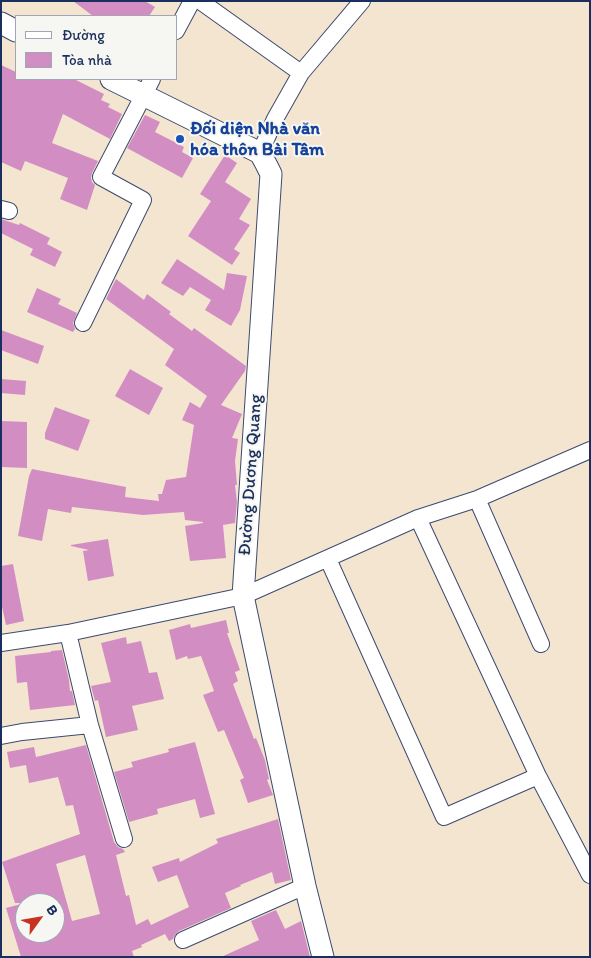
<!DOCTYPE html>
<meta charset="utf-8">
<style>
body{margin:0}
#map{position:relative;width:591px;height:958px;overflow:hidden;background:#f3e5d0;font-family:Itim,sans-serif}
canvas{display:block}
.frame{position:absolute;inset:0;border:2px solid #1b2f5e;pointer-events:none}
.legend{position:absolute;left:15px;top:15px;width:162px;height:65px;box-sizing:border-box;background:#f6f6f2;border:1px solid #9ea6b7;margin:0;padding:6px 9px;list-style:none;font-size:15px;color:#1b2f5e}
.legend li{display:flex;align-items:center;gap:10px;height:25px}
.legend b{width:25px;border:1px solid #9ea6b7}
.north{position:absolute;left:15px;top:893px;width:50px;height:50px;box-sizing:border-box;background:#f6f6f2;border:1px solid #9ea6b7;border-radius:50%;rotate:58deg;font-size:14px;font-weight:700;line-height:20px;text-align:center;color:#1b2f5e}
.north::after{content:'';display:block;margin:auto;width:18px;height:22px;background:#c8321e;clip-path:polygon(50% 0,100% 100%,50% 72%,0 100%)}
</style>
<div id="map">
<canvas width="591" height="958"></canvas>
<div class="frame"></div>
<ul class="legend">
<li><b style="height:6px;background:#fff"></b>Đường</li>
<li><b style="height:14px;background:#d28ec3"></b>Tòa nhà</li>
</ul>
<div class="north">B</div>
</div>
<script>
const g = document.querySelector('canvas').getContext('2d');
g.lineJoin = 'round';
function fill(path, color) {
  g.fillStyle = color;
  g.fill(path, 'evenodd');
}
function stroke(path, color, width, dash) {
  g.strokeStyle = color;
  g.lineWidth = width;
  g.lineCap = dash ? 'butt' : 'round';
  g.setLineDash(dash || []);
  g.stroke(path);
}
function label(font, color, halo, rows, align = 'center') {
  g.font = font + ' Itim,sans-serif';
  g.lineWidth = 4;
  g.setLineDash([]);
  g.textBaseline = 'middle';
  g.strokeStyle = halo;
  g.fillStyle = color;
  for (const [text, x, y, turn = 0] of rows) {
    g.save();
    g.translate(x, y);
    g.rotate((+turn || 0) * Math.PI / 180);
    g.textAlign = isNaN(turn) ? turn : align;
    if (halo) g.strokeText(text, 0, 0);
    g.fillText(text, 0, 0);
    g.restore();
  }
}
fill(new Path2D(`
 M73,1H145L155,7L149,16H93Z
 M1,65L16,72V79H74L104,94L101,100L110,104L108,107L122,114L110,139L63,114L52,143L98,161L92,173L91,178L92,182L95,185L87,210L60,199L68,178L25,161L21,171L1,162Z
 M145,115L160,122L155,132L184,147L182,152L193,158L182,178L127,148Z
 M225,155L237,163L225,182L251,199L239,219L250,225L234,249L240,253L232,265L188,236L211,201L200,194Z
 M1,219L19,225L20,223L50,238L47,244L62,252L55,267L30,255L33,249L1,233Z
 M177,259L224,290L227,273L247,276L240,310L231,326L205,310L211,300L190,287L183,296L161,283Z
 M116,279L144,300L147,294L171,312L169,314L192,331L194,328L246,366L245,371L221,405L242,414L232,438L238,439L235,461L237,485H235L237,502L235,523L223,525L226,558L190,561L185,526L203,523V522L185,520L184,512L143,515L72,507L71,513L48,509L42,541L18,536L29,476L32,469L126,487L125,497L159,501L158,494H162L166,480L186,477L194,425L182,420L190,402L200,408L207,396L165,365L174,349L106,299Z
 M37,288L61,299L58,304L77,313L73,323L75,329L73,332L27,312Z
 M1,330L44,346L38,364L1,350Z
 M130,369L163,388L149,415L115,396Z
 M1,379L26,381L25,395L1,393Z
 M55,407L90,420L78,451L45,439V433Z
 M1,421L27,422V468L1,467Z
 M108,539L114,576L88,581L83,551L89,550L71,546V545Z
 M13,564L24,621L6,625L1,602V566Z
 M226,620L229,633H227L240,670L235,672L238,681L233,684L254,739L256,738L265,760L269,779L267,780L273,795L248,803L240,780L244,778L224,730L218,732L203,695L214,691L201,656L188,659L187,656L176,660L169,630L190,624L191,628Z
 M126,637L127,644L141,641L149,673L157,672L164,699L132,706L138,730L106,737L98,700L95,701L91,686L111,682L101,643Z
 M62,650L69,680L70,691H72L75,705L30,710L27,682L17,683L15,656L51,652V651Z
 M195,742L215,814L200,818L195,799L157,809L158,814L129,822L114,772L133,767L131,762L169,752L168,749Z
 M86,745L114,842L118,847L123,849L125,852L116,855L126,896L129,895L136,925L148,919L151,925L189,907L177,875L158,882L152,867L179,858L180,862L218,843L216,839L278,819L291,880L275,884L272,872L240,885L241,886L225,893L231,908L179,931L175,935L173,939L169,941L165,934L141,945L142,947L132,951L134,957H21L6,908L25,903H15L2,862L80,834L73,805L66,806L58,777L29,783L26,765L10,768L7,752L34,747L36,757ZM85,855L100,914L72,921L56,864ZM25,903H55V933H25Z
 M276,910L285,929L301,921L310,957H221L259,940L251,921Z`), '#d28ec3');
const minor = new Path2D(`
 M200,1L301,73L275,119L260,153
 M176,31L192,1
 M301,73L362,1
 M1,209L9,211
 M83,323L143,200L101,177L152,79
 M477,499L541,644
 M418,518L538,776L590,875
 M328,559L444,817L538,776
 M68,633L90,725L124,839
 M1,643L68,633L243,596L418,518L477,499L590,450
 M1,736L22,732L90,725
 M183,940L305,886`);
const tertiary = new Path2D(`
 M1,23L16,31
 M111,79L260,153L266,164L271,174L243,596L305,886L323,957`);
stroke(minor, '#3b4a6f', 18);
stroke(tertiary, '#3b4a6f', 23);
stroke(minor, '#fff', 16);
stroke(tertiary, '#fff', 21);
for (const [x, y, r, color] of [
 [180,139,5,"#1a4fb4"]
]) {
  const dot = new Path2D();
  dot.arc(x, y, r, 0, 2 * Math.PI);
  g.fillStyle = color;
  g.fill(dot);
  stroke(dot, '#f6f6f2', 2);
}
label('bold 18px', '#164399', '#f6f6f2', [
 ["Đối diện Nhà văn",190,129],
 ["hóa thôn Bài Tâm",190,150]
], 'left');
label('18px', '#1b2f5e', '#f6f6f2', [
 ["Đường Dương Quang",251,475,-86]
]);
</script>
